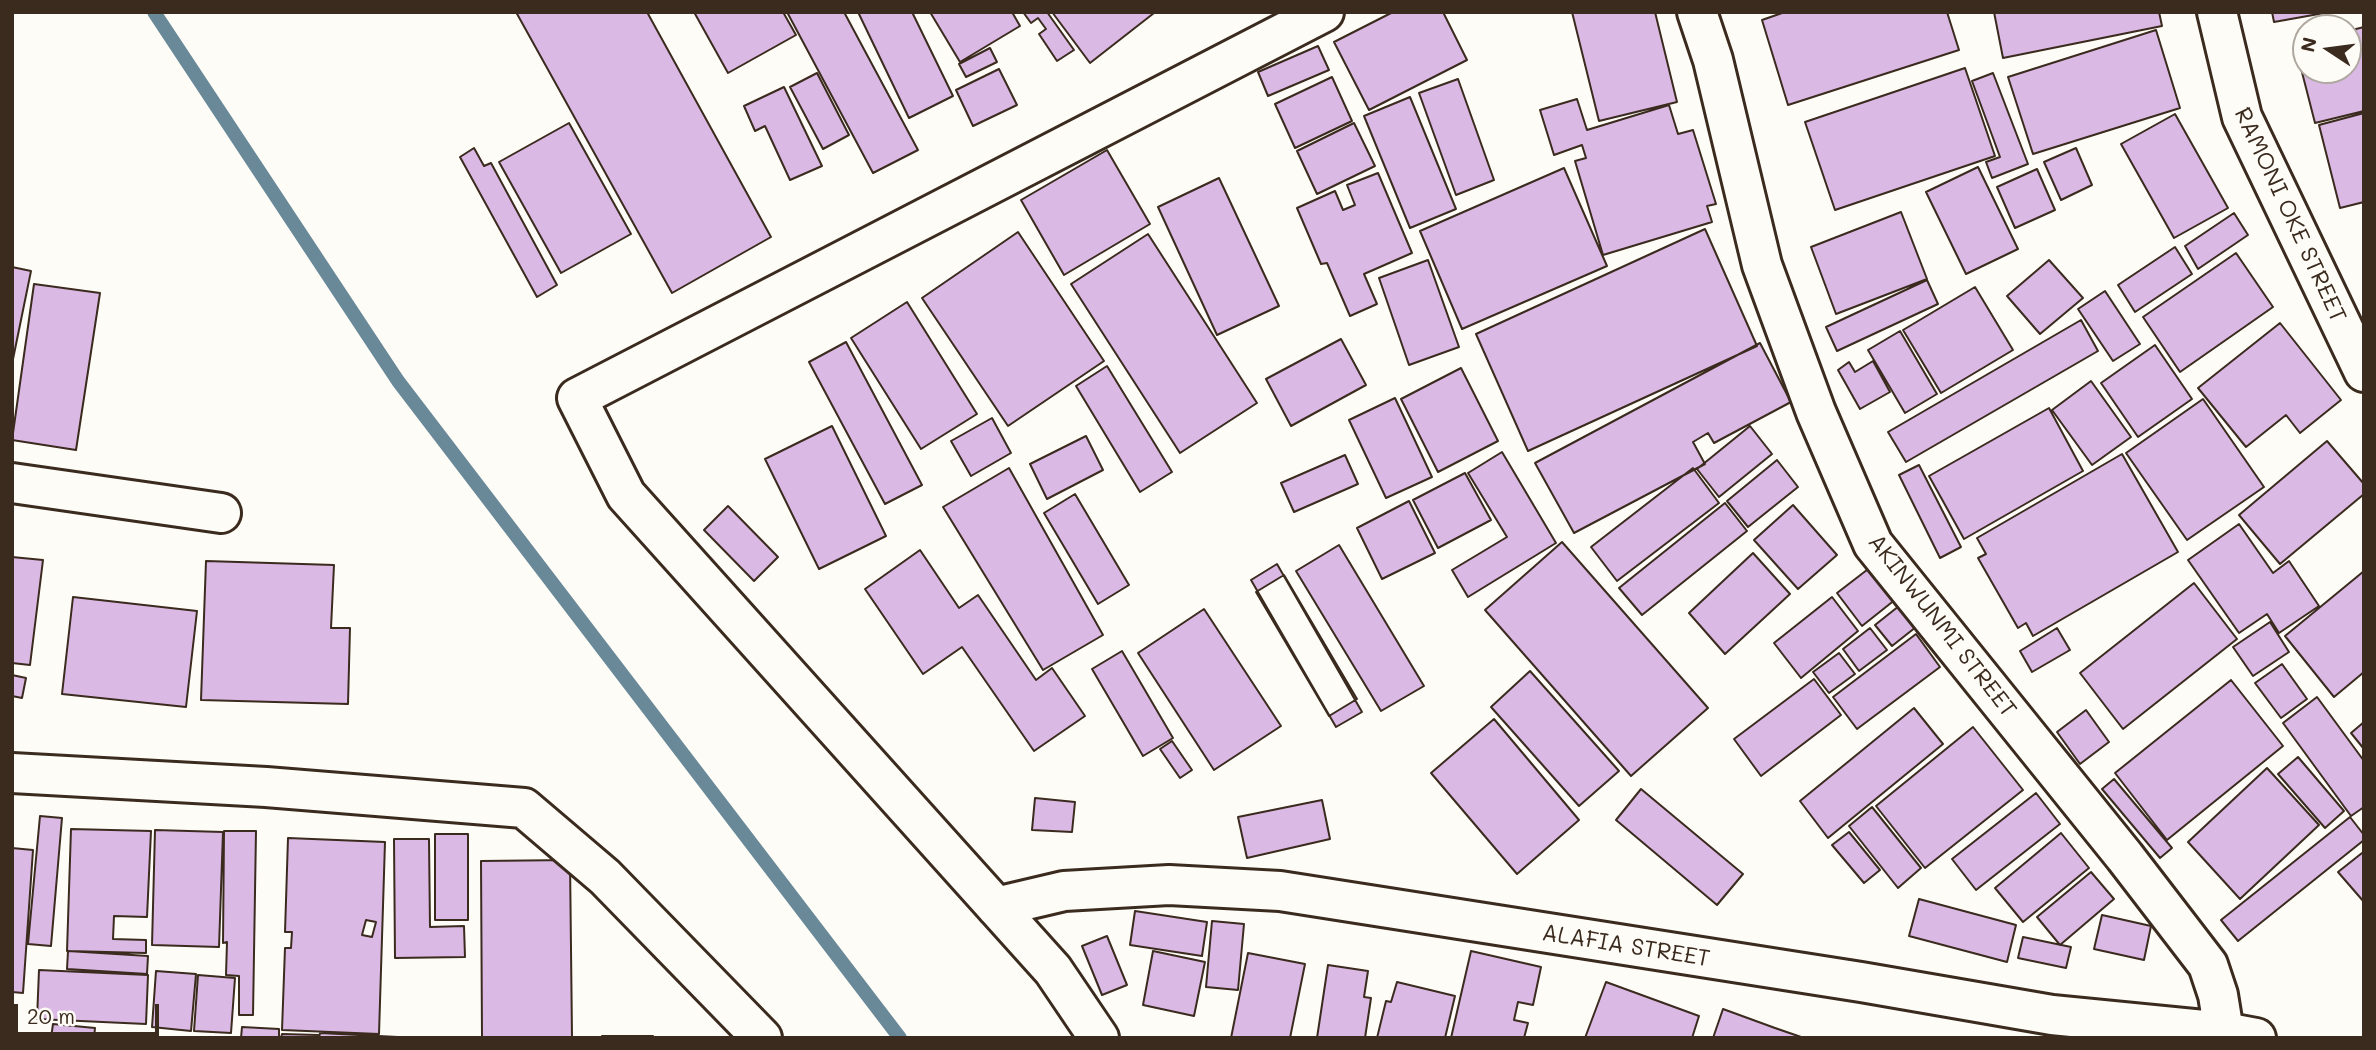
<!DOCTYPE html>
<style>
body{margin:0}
#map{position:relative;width:2376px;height:1050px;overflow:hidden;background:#fdfcf7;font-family:Mali,sans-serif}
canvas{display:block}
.frame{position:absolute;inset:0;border:14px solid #3b2a1e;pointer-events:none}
.north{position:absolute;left:2292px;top:14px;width:70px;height:70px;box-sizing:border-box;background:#fdfcf7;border:2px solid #afa8a0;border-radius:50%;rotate:283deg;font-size:19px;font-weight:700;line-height:28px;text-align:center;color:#3b2a1e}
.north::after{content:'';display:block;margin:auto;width:24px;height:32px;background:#3b2a1e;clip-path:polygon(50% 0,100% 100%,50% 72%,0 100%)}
.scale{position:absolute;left:14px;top:1004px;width:145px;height:32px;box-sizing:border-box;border:4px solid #3b2a1e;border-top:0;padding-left:9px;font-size:21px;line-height:24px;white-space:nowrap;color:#3b2a1e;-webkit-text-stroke:5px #fdfcf7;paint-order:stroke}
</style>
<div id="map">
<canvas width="2376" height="1050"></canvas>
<div class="frame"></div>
<div class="north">N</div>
<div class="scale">20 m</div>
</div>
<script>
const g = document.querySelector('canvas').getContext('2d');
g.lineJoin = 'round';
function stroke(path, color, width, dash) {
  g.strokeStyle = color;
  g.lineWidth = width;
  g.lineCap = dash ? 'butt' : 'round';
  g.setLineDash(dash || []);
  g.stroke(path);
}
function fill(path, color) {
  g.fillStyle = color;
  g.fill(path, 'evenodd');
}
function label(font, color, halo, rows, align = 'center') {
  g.font = font + ' Mali,sans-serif';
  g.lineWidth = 5;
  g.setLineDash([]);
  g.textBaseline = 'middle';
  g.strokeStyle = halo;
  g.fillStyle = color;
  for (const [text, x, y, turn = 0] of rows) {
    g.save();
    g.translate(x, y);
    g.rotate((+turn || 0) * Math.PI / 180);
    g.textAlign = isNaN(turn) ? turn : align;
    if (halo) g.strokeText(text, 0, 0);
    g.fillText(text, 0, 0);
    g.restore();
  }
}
stroke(new Path2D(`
 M154,12L398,381L900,1038`), '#698998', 14);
const building = new Path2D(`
 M516,12H647L771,237L672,293Z
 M694,12H783L796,35L728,73Z
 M787,12H844L918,150L873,173Z
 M858,12H912L953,96L909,118Z
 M930,12H1012L1020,26L960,62Z
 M1023,12H1047L1074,50L1057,61L1039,34L1046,29L1038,18L1031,23Z
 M1052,12H1153L1154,13L1090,63Z
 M1393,12H1443L1467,60L1369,110L1334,42Z
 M1572,12H1655L1677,102L1599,121Z
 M1785,12H1947L1959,50L1788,105L1762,20Z
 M1994,12H2159L2162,26L2003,58Z
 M2272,12H2330L2274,22Z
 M2364,27V111L2315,123L2295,45L2306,42V70H2348V31Z
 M2156,30L2180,108L2033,154L2008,77Z
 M1318,46L1329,70L1268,96L1258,72Z
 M990,48L997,62L966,77L959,64Z
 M1965,68L1995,156L1835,210L1805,122Z
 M999,69L1017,105L973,126L956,90Z
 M817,73L849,135L823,149L790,87Z
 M1993,73L2028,164L1992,178L1986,162L2000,157L1972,81Z
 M1332,77L1352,121L1295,148L1275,104Z
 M1458,79L1494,180L1456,195L1419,93Z
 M784,87L822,166L790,180L765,126L755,131L744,106Z
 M1410,97L1456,209L1410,228L1364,116Z
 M1577,99L1587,130L1669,105L1678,134L1693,130L1716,204L1707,206L1712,222L1603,255L1575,161L1586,158L1582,145L1554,155L1540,110Z
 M2364,113V202L2340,208L2319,125Z
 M2175,114L2228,208L2174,238L2121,144Z
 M569,123L631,234L561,273L499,162Z
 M1354,123L1375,166L1317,194L1297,151Z
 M474,148L484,166L491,163L557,285L537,297L460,157Z
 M2076,148L2092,185L2061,200L2044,162Z
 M1107,150L1150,224L1064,275L1021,200Z
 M1978,167L2018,249L1966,274L1926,192Z
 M1564,168L1607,266L1462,329L1420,231Z
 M2037,169L2055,210L2015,228L1997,187Z
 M1378,173L1412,253L1364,274L1377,304L1350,316L1327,263L1321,264L1297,208L1335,191L1343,210L1355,205L1347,185Z
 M1219,178L1279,306L1217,335L1158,207Z
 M1901,212L1927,279L1836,314L1811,247Z
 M2234,213L2248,235L2198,269L2185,246Z
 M1705,229L1757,346L1528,451L1476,334Z
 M1018,232L1104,361L1008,426L922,298Z
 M1148,234L1257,403L1180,453L1071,284Z
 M2175,247L2192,274L2135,312L2118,285Z
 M2236,253L2273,307L2180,372L2143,317Z
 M1428,260L1459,347L1409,365L1379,278Z
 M2049,260L2083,298L2040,334L2007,296Z
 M12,267L31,271L12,364Z
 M1927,280L1938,304L1837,351L1826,327Z
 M34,284L100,293L76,450L12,440Z
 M1975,287L2013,350L1941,393L1903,330Z
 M2105,291L2140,344L2113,361L2078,309Z
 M907,302L977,414L921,449L851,338Z
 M2081,320L2098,351L1906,462L1888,432Z
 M2280,323L2341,400L2300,433L2286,415L2246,447L2198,388Z
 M1900,331L1937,394L1905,413L1868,350Z
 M1341,339L1366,385L1291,426L1266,379Z
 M846,342L922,485L885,504L809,362Z
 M1760,343L1791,402L1714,443L1708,433L1693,442L1705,464L1574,533L1535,463Z
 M2155,345L2192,399L2138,437L2101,383Z
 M1873,361L1890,392L1860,409L1838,370L1849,362L1855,372Z
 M1107,366L1172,472L1140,492L1076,386Z
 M1461,368L1498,441L1438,472L1401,399Z
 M2091,381L2131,437L2092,465L2052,410Z
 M1395,398L1432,477L1386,498L1349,420Z
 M2203,399L2264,487L2187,540L2126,453Z
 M2049,408L2083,471L1964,539L1929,476Z
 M992,418L1011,453L971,476L951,441Z
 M832,426L886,536L819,569L765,459Z
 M1750,426L1772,454L1719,497L1697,469Z
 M1086,436L1103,470L1047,499L1030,464Z
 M2327,441L2364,484V494L2280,564L2239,515Z
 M1502,452L1556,543L1468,597L1452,570L1507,537L1468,473Z
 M2122,454L2178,552L2033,636L2026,623L2018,628L1978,558L1986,554L1977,538Z
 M1345,455L1358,484L1294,512L1281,483Z
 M1777,460L1798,487L1748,527L1727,501Z
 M1919,465L1961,547L1940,558L1899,475Z
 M1009,468L1103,635L1043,670L943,507Z
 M1693,468L1719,503L1617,581L1591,547Z
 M1465,473L1491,520L1438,548L1413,500Z
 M1075,494L1129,585L1098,604L1044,513Z
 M1409,501L1435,553L1382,579L1357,528Z
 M1725,503L1747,531L1642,615L1619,588Z
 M1793,505L1837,555L1798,589L1754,540Z
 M728,506L778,557L754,581L704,530Z
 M2239,524L2273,573L2289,561L2319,606L2279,633L2267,614L2239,633L2188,560Z
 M1562,542L1708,708L1631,776L1485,610Z
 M1339,545L1424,686L1381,711L1296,571Z
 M920,550L959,608L978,595L1036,680L1052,668L1085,716L1034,751L962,647L923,674L865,589Z
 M1753,553L1790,594L1725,654L1689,613Z
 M12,557L43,560L30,665L12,663Z
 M206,561L334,565L331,628H350L348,704L201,700Z
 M1876,563L1901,595L1862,626L1837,593Z
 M1277,564L1362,712L1336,727L1251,580Z
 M2364,571V672L2334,697L2285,636Z
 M1284,575L1357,699L1329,716L1256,592Z
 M2194,583L2237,639L2123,729L2080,673Z
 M73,597L197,611L186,707L62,694Z
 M1832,597L1858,631L1801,678L1774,643Z
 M1904,602L1921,623L1892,646L1875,625Z
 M1204,609L1281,726L1214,770L1138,653Z
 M2270,622L2289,652L2253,676L2233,647Z
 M1870,628L1887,650L1859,671L1843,649Z
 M2057,628L2070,650L2032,672L2020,651Z
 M1916,634L1940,667L1857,729L1833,697Z
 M1122,651L1173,738L1143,756L1092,669Z
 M1839,653L1855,674L1829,693L1813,672Z
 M2282,664L2307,699L2281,718L2255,683Z
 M1530,671L1619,771L1579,806L1491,707Z
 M12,675L26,678L22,698L12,696Z
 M1814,679L1841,715L1761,776L1734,739Z
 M2231,680L2283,746L2167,840L2115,773Z
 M2317,697L2364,761V807L2351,816L2283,723Z
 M1914,708L1943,744L1828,838L1800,801Z
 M2086,710L2109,742L2080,764L2057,732Z
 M1494,719L1579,820L1517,874L1431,773Z
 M2364,722V749L2351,733Z
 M1973,727L2023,790L1925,868L1876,806Z
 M1172,741L1192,770L1180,778L1160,749Z
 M2298,757L2344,811L2325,828L2278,774Z
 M2267,768L2319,825L2240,899L2188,842Z
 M2114,779L2172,848L2160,858L2102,789Z
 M1641,789L1743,874L1717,905L1616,820Z
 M2036,793L2060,824L1976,890L1952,859Z
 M1035,798L1075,802L1072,832L1032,830Z
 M1322,800L1330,839L1247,858L1238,817Z
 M1872,807L1921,868L1898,888L1849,826Z
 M40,816L62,818L51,946L28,944Z
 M2350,817L2364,835V840L2238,941L2221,920Z
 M71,829L151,831L147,917L114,916L113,939L146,940V953L67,951Z
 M155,830L223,832L219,947L152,945Z
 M224,831H256L253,1015H239V976L226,975L227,942L223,943Z
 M1849,832L1880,870L1864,883L1832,845Z
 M2061,833L2089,868L2023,922L1995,888Z
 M435,834H468V920H435Z
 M288,838L385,842L379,1034L282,1030L285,948H291L292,932H285ZM366,920L376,922L372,937L362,935Z
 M394,839H429L430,927L464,926L465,957L395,958Z
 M12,848L33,850L23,993L12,992Z
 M2362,853L2364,855V902L2338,872Z
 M570,860L572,1037L482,1038L481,861Z
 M2091,872L2114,899L2060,945L2037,917Z
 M1919,899L2016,925L2007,962L1909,936Z
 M1135,911L1207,922L1202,956L1130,945Z
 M2102,915L2151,926L2144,960L2094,949Z
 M1212,921L1244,924L1238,990L1206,987Z
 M1107,936L1127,985L1102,995L1082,946Z
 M2023,937L2071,947L2066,968L2018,958Z
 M68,951L148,956L147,974L67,969Z
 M1153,951L1205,962L1194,1016L1143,1005Z
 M1471,951L1541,967L1533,1005L1518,1002L1514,1020L1528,1023L1524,1038H1451Z
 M1248,953L1305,964L1290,1038H1231Z
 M1328,965L1368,971L1364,997L1371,998L1365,1038H1317Z
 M39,970L148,975L146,1024L37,1019Z
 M156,971L196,974L191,1031L152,1027Z
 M198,975L235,978L231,1033L194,1031Z
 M1397,982L1455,996L1445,1038H1377L1386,1001L1391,1002Z
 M1606,982L1699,1016L1692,1038H1585Z
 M1723,1009L1775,1028L1804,1038H1713Z
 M53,1024L95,1028L94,1038H51Z
 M242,1027L279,1029V1038H241Z
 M320,1033L398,1037V1038H319Z
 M282,1034L318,1035V1038H281Z
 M602,1036H653V1038H602Z`);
fill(building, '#dab9e4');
stroke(building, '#3b2a1e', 2);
const street = new Path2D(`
 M1697,12L1713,60L1762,265L1816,412L1873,544L2125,857L2208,965L2218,995L2224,1032
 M2217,12L2242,117L2364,372
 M12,483L221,513
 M12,773L266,787L524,808L605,877L762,1038
 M996,907L1064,891L1169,885L1280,891L1861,982L2052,1015L2224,1032L2256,1038
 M1099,1038L1053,970L626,495L577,398L1324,12`);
stroke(street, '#3b2a1e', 44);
stroke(street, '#fdfcf7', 38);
label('23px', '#3b2a1e', '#fdfcf7', [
 ["RAMONI OKE STREET",2290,215,65],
 ["AKINWUNMI STREET",1942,626,52],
 ["ALAFIA STREET",1626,946,9]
]);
</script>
